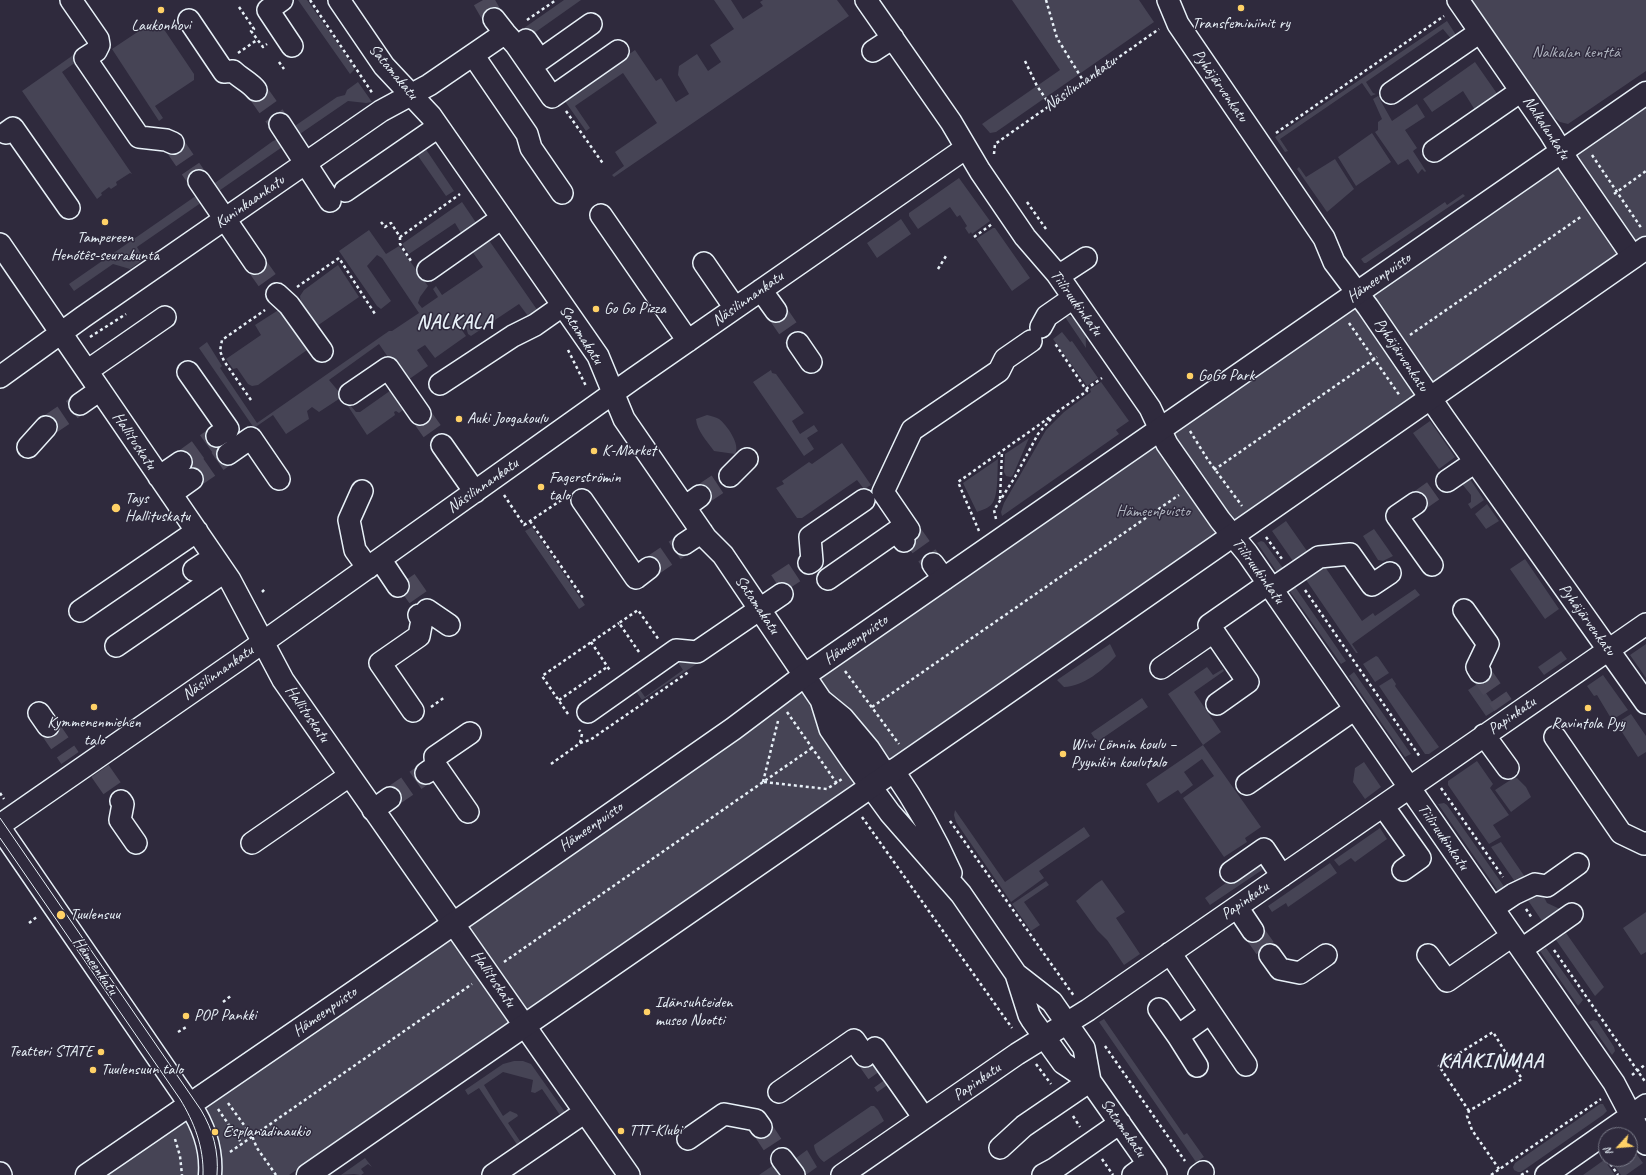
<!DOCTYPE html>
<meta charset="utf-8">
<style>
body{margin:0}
#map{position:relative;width:1646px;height:1175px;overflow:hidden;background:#2f2a3d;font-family:Caveat,sans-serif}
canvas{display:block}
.north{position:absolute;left:1598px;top:1127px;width:40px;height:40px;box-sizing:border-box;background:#2f2a3d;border:1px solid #797a88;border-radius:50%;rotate:244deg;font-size:11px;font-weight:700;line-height:16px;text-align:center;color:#e8f1f8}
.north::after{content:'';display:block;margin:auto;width:14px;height:18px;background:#ffd166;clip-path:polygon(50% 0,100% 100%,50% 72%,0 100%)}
</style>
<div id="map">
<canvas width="1646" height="1175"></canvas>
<div class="north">N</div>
</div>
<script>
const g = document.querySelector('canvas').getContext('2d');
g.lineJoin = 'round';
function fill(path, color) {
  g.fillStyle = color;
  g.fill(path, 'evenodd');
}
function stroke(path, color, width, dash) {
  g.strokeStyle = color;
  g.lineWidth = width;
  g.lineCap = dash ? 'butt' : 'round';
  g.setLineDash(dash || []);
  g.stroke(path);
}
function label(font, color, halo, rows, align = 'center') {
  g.font = font + ' Caveat,sans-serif';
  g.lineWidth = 3;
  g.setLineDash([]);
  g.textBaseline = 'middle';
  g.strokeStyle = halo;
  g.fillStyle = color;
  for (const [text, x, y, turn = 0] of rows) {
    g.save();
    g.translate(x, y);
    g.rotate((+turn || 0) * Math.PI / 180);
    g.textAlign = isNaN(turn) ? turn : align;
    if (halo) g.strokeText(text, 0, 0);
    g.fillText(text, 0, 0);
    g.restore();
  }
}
fill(new Path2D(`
 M298,0H307L354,67V70L350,74Z
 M564,0H581L530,36L524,28Z
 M714,0H731L743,19L763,6L760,2L763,0H837L849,16L614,177L612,175L624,166L615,152L657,123L623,73L575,106L590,128L586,131L564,100L635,50L656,81L661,78L676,102L689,94L678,75L679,66L697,54L708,71L721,62L710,45L734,29Z
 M1012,0H1139L1154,22L996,132L990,133L982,124L1060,70Z
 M1472,0H1646V71L1568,124L1560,122L1553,117Z
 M157,19L194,74V80L155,106L163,118L159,121L112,49Z
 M1447,21L1458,38L1452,40L1443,29L1366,82L1373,93L1376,94L1371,96L1362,83L1280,139L1288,151L1285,152L1275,137Z
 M79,51L80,59L62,72L132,174L130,173L116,182L117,185L111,189L109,187L101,193L102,195L97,199L22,91Z
 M1475,62L1498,95L1475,110L1463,91L1432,112L1423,99Z
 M358,82L372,102L366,103L348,101L294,138L289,130L337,97L345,95L347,90Z
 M1378,96L1392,121L1417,104L1425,117L1405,130L1417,148L1413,151L1426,171L1425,172L1422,169L1418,174L1408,159L1398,165L1375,132L1378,130V122L1382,119L1373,99Z
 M1646,106V235L289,1175H106Z
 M1372,133L1391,162L1356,186L1338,157Z
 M284,137L288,143L213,195L208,188L273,141Z
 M425,148L454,191L446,196L416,153Z
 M1335,159L1354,189L1327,212L1297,169L1299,167L1306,177Z
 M959,178L990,221L972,234L971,232L969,234L965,228L967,226L960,215L957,217L950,207L918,229L909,216V213Z
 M200,193L205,200L137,247L144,259L130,269L113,264L74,291L69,284Z
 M1463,194L1465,196L1366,263H1364L1361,259L1445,202L1447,205Z
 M462,202L479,227L464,238L455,223L409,254L402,244Z
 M901,219L911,234L877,258L867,243Z
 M993,228H995L1030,278L1012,291L976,239Z
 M369,230L386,254L399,246L428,286L420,297L418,303L422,308L438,297L433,289L436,286L442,295L483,267L469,247L486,236L540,314L531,320L519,304L471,336L468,334L466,327L461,329L466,336L435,358L425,345L417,350L428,366L405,382L379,344L329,380L356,412H360L394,388L410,405L399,413L396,411L394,412L395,415L367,435L342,397L319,412L312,407L307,411L309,419L286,434L273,415L254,428L199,348L207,342L222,366L220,368L257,423L389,331H392L419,313L382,258L377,255L367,266L391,301L381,309L377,306L339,251Z
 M338,265L359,297L317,326H316L301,304L300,296L304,290Z
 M280,309L308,347L307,350L258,385L252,386L248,384L237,368L233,369L226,359L261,335L255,325Z
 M1063,314C1084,321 1086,326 1086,348Z
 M1062,332L1070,342L1072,341L1098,378L1087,386L1053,339Z
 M771,370L772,373L776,374L804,413L792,421L800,434L814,425L818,431L807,438L814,449L804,456L753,382Z
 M1101,382L1129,421L1116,430L1119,434L1002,516L1001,512L1004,503L1046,430L1064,412L1091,392L1090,389Z
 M707,415C711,416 716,417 719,419C727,425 741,445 735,454L714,451C707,441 697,431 696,419Z
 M1430,421L1455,457L1439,469L1413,433Z
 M1029,438L1013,475L1011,477L1006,476L1004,472L1005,454Z
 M842,443L871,485L864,489L857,480L802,518H797L776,488L784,484L782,481L809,462L812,464Z
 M998,459C997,471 999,497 991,505C987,509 981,510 977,512L963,483Z
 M1470,479L1484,500L1471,509L1468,504L1471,502V495L1462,484Z
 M1487,504L1499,521L1486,529L1475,514Z
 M1286,521L1307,551L1311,554L1295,564L1272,531Z
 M532,527L585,605L579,609L525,531Z
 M1374,529L1393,556L1383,561L1378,560L1363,536Z
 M1261,541L1264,542L1285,571L1279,575L1257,543Z
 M1525,559L1559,609L1545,619L1510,569Z
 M1321,561L1362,621L1373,613L1375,616L1415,589L1420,595L1352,644L1358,653H1356L1302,574Z
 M1293,584L1346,661L1341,664L1287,587Z
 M1110,644L1116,656C1103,670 1084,686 1064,687L1057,680Z
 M1646,644V678L1630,655Z
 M1561,651L1567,659L1544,675L1538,667Z
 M1376,656L1378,657L1389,673L1375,682L1363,664Z
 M675,658L698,663L642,700L633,687L636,684L645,697L683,670Z
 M1207,667L1213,675L1223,669L1224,671L1194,692L1221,732L1203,745L1261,827L1245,838L1247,842L1224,857L1183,798L1214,776L1202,759L1184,772L1193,785L1181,794L1178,790L1158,803L1146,784L1203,745L1168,694Z
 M1354,672L1411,754L1405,757L1349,676Z
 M1603,675L1628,710L1612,720L1597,695L1594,696L1587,686Z
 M1392,678L1396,684L1395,686L1439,747L1429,754H1425L1379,686Z
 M1479,683L1497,709L1486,716L1468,690Z
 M1142,698L1148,707L1097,742L1091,733Z
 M1631,714L1646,736V752L1638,757L1622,732H1621L1615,724Z
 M1477,761L1493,784L1490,788L1509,815L1493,825L1501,837L1489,844L1448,785V781Z
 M1364,762L1381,787L1365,799L1353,782L1355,768Z
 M1517,778L1526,787L1531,797L1511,812L1495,790L1512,779Z
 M1444,803L1447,805L1503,885L1504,888L1500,894L1438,804Z
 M955,810L1005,882L1084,827L1090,836L1039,871L1044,878L1011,902L956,822L954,815Z
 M1380,828L1387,839L1355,862L1351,858L1339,866L1334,860Z
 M1501,842L1527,880L1518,886L1491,847Z
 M1259,859L1265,868L1210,905L1205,898Z
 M1330,863L1337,873L1288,907L1286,903L1272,912L1268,906Z
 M1102,880L1125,912L1116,918L1140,954L1124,965L1107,940L1097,930L1076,901C1085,894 1092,886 1102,880Z
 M1046,881L1049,885L1024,902L1040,925L1031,931L1012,904Z
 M1525,894L1543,895L1547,903L1560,909L1542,921L1525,896Z
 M1646,912V952L1641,955L1623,928Z
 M1566,933L1604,987L1595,996L1556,940Z
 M1546,948L1583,1000L1578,1006L1540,951Z
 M1104,1019L1184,1135L1187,1133L1204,1157L1196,1162L1099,1022Z
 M1593,1020L1597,1021L1614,1047L1615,1051L1612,1055L1589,1022Z
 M514,1061H523L531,1064L567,1115L553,1127L550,1122L560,1115L542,1089L535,1093L531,1092L533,1080L503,1072L484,1085L503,1116L510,1111L517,1114L518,1116L508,1123L524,1147L520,1149L479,1088L468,1095L465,1090L503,1064Z
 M1600,1104H1603L1607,1111L1603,1115L1521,1172H1518L1514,1170L1513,1167L1515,1163Z
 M871,1106H874L878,1110L884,1121L824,1162C819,1159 814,1150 814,1145Z
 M1630,1145L1643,1163L1626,1175H1621L1610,1159H1630Z
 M807,1150L817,1167L806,1175H801L792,1161Z
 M365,1158L372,1167L368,1164L361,1169L364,1173L361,1175L354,1174L341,1175Z
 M1604,1160L1615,1175H1583Z
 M778,1162L788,1175H759Z`), '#464455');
stroke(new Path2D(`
 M483,0L494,19
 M256,90L280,124
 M173,143L199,181
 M255,263L277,294
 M776,311L798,343
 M420,414L442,445
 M46,427L80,404
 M181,462L217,436
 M192,479L228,454
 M700,496L730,476
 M1416,503L1447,481
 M909,530L933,564
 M649,568L684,544
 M406,580L427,610
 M777,584L809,563
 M1480,672L1503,705
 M48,726L70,758
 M100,771L121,801
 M390,798L426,773
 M1253,931L1270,955
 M865,1056L886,1086
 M761,1127L782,1159`), '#4b4859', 21, [21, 10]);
const minor = new Path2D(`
 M71,0L98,39L99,45L96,51L85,58L139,137L166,140L173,143
 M282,0L268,10L292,46
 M339,0L384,66L431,116L598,356L624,419L706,538L723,555L821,700L830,729L852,761L890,813L961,894L1016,974L1029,1015L1032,1020L1063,1063L1090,1081L1156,1175
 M866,0L951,122L980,171L1025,237L1057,274L1084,313L1150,408L1167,444L1220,520L1247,553L1614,1083L1646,1144
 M1168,0L1178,24L1324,238L1334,262L1368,307L1444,418L1646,703
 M1458,0L1550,133L1569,164L1633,257
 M494,19L505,33L516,45L552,97L618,51
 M189,20L224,72L233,71C240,78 251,83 256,90
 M526,40L540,60L591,24
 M873,51L893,38
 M473,55L527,134L531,148L562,193
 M1391,93L1480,32
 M280,124L330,201
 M6,133L13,128L69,208
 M1434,151L1521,91
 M199,181L255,263
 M345,191L438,127
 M601,215L688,341
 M0,244L230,580L283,680L629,1175
 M704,263L735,308
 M428,270L502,218
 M1057,274L1066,271L1086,258
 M761,290L776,311
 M277,294L289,305L322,351
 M1041,327L1047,316L1073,298
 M798,343L811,362
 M87,371L165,317
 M188,372L228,429L217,436
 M0,377L83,317L381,111L429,85L505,33
 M440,384L513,336L535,325L562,306
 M350,394L388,368L420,414
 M80,404L100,390
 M442,445L475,492
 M28,447L46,427
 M228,454L251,438L279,479
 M730,476L747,459
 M159,477L181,462
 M1447,481L1475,462
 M362,491L349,520L355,550L368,568
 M171,494L192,479
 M582,500L636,578L649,568
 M1416,503L1397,516L1432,565
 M685,507L700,496
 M909,530L883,492L912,430L999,371L1005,359L1031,341
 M684,544L702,532
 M380,559L398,586
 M809,563L812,561L810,537L864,500
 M933,564L944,579
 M194,570L214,557
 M828,579L897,531L904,541
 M1272,589L1319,557L1350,554L1372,585L1390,573
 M427,610L449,625
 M1464,610L1488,644L1477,667L1480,672
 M80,611L197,531
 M116,646L224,572
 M1161,668L1213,632
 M821,700L843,718L869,749L886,775
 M1217,704L1248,682L1209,625L1268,584
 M413,711L380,663L419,636L422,620L419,615
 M588,712L676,650L697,652L782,594
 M39,713L48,726
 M1484,735L1508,768
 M1555,737L1621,833L1644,844L1646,843
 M436,766L468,812
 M893,770C916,803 935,837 951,873
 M426,773L436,766L435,757L470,733
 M1247,784L1355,709
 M121,801L123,804L120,820L136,843
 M1383,806L1420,858L1403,870
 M373,810L390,798
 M0,825L238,660L633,379L966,148
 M0,828L190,1105
 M252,843L349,776
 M1231,872L1264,849L1282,876
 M1237,907L1253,931
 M1493,908L1514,894L1535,884L1547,886L1578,864
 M1522,949L1572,914
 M1170,953L1246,1065
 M1270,955L1280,969L1300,973L1326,955
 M1428,955L1447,981L1512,936
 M1016,974L1052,1002L1084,1048L1090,1081
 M1159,1009L1178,1036
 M875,1048L924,1118
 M1197,1066L1178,1036L1210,1013
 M779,1092L854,1040L865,1056
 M688,1139L724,1114L756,1120L761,1127
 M1000,1148L1024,1126L1090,1081
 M782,1159L794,1175
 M0,1173L1,1175
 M493,1175L585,1112
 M842,1175L1017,1054L1088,1010L1646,624
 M1043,1175L1054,1169L1120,1123
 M1133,1175L1148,1164
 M1199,1175L1203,1172
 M1546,1175L1646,1105`);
const major = new Path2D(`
 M190,1105C203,1125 212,1150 210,1175
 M87,1175L433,938L733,729L805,675L1646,93
 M308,1175L992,703L1646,248`);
stroke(minor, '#e8f1f8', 24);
stroke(major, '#e8f1f8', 25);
stroke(new Path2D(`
 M310,0L373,94
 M1046,0L1057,38L1084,82
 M239,7L254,29L251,31L263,47L267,44
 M527,20L556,0
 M238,53L257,40
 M1025,61L1037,86L1050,105
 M279,62L284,69
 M566,111L604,165
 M1276,133L1444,16
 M994,154L995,144L1159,29
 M1592,155L1642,229
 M1614,194L1646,171
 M1027,202L1046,229
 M381,222L385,227L391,223L400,237L460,194
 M400,237V244L411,261
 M974,237L992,224
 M938,269L946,256
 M297,287L339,258L375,314
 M1349,323L1400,396
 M1410,335L1582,216
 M90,337L126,314
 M568,350L586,386
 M1086,389L1102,378
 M251,400L224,361L220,351L222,340L265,310
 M1190,431L1208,460L1242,506
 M1214,470L1377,357
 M504,495L524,525L563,499
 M1000,499L1002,451
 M996,519L994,510L1015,477L1038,434L1057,412L1087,391L1054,342
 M530,521L583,598
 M979,531L958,482L1053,415
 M1266,537L1282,559
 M1305,590L1420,757
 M262,592L265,589
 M591,642L611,672
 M639,652L619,623L638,610L659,640
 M845,671L899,744
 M559,700L607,667
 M431,707L445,697
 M872,707L1179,495
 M787,712L838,785
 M568,714L542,676L619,623
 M580,743L590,740L690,671
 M551,764L580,743L582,734L579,730
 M763,782L778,721
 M764,782L827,789L842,779
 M1441,788L1503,877
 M0,793L4,799
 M862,817L1012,1028
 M950,821L1074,996
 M1526,909L1532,918
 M85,917L94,910
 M29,923L38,916
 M1554,950L1646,1083
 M504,962L812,748
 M223,1002L232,995
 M178,1032L188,1026
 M1105,1046L1185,1161
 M1036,1064L1051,1084
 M1632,1075L1646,1064
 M228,1103L252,1136L257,1148L276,1175
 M218,1109L242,1144
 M1469,1111L1439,1066L1493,1032L1522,1079L1469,1111L1467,1116L1472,1130L1499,1169
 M1073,1116L1080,1127
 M175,1139L180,1156L182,1175
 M230,1152L472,984
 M1102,1159L1113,1175
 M1607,1159L1618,1175
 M1491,1175L1601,1099
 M1521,1175L1528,1171`), '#e8f1f8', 2.5, [3, 3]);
stroke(minor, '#2f2a3d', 21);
stroke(major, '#2f2a3d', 22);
stroke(new Path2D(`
 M0,818L201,1110C213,1130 219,1152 217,1175
 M0,838L180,1099C194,1122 204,1147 203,1175`), '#e8f1f8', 1);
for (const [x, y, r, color] of [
 [1241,8,4,"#ffd166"],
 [161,10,4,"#ffd166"],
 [105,222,4,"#ffd166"],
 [596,309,4,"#ffd166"],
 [1190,376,4,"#ffd166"],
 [459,419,4,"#ffd166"],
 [594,451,4,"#ffd166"],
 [541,487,4,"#ffd166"],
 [116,508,5,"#ffd166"],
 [94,707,4,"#ffd166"],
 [1588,708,4,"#ffd166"],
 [1063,754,4,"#ffd166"],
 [61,915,5,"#ffd166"],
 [647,1012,4,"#ffd166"],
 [186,1016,4,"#ffd166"],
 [101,1052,4,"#ffd166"],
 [93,1070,4,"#ffd166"],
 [621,1131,4,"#ffd166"],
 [215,1132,4,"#ffd166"]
]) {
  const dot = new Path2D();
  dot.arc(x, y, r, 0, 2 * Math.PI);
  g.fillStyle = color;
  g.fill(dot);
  stroke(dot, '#2f2a3d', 1.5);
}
label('16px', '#e8f1f8', '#2f2a3d', [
 ["Transfeminiinit ry",1241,24,"center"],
 ["Laukonhovi",161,26,"center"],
 ["Tampereen",105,238,"center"],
 ["Henótês-seurakunta",105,256,"center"],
 ["Go Go Pizza",604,309],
 ["GoGo Park",1198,376],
 ["Auki Joogakoulu",467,419],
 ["K-Market",602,451],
 ["Fagerströmin",549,478],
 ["talo",549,496],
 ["Tays",125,499],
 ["Hallituskatu",125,517],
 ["Kymmenenmiehen",94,723,"center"],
 ["talo",94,741,"center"],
 ["Ravintola Pyy",1588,724,"center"],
 ["Wivi Lönnin koulu –",1071,745],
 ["Pyynikin koulutalo",1071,763],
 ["Tuulensuu",70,915],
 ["Idänsuhteiden",655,1003],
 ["museo Nootti",655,1021],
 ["POP Pankki",194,1016],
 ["Teatteri STATE",93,1052,"right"],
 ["Tuulensuun talo",101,1070],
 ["TTT-Klubi",629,1131],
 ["Esplanadinaukio",223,1132]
], 'left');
label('16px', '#afb4bf', '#2f2a3d', [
 ["Nalkalan kenttä",1576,53],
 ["Hämeenpuisto",1153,512]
]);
label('16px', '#e8f1f8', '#2f2a3d', [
 ["Satamakatu",393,72,50],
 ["Näsilinnankatu",1080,84,-35],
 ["Pyhäjärvenkatu",1220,86,55],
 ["Nalkalankatu",1546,128,57],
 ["Kuninkaankatu",250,202,-35],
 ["Hämeenpuisto",1379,278,-35],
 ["Näsilinnankatu",748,299,-35],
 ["Tiiliruukinkatu",1076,303,54],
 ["Satamakatu",581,335,57],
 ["Pyhäjärvenkatu",1401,355,56],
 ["Hallituskatu",134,441,56],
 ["Näsilinnankatu",483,486,-35],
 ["Tiiliruukinkatu",1258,571,54],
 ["Satamakatu",757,605,56],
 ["Pyhäjärvenkatu",1587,620,54],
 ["Hämeenpuisto",856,640,-35],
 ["Näsilinnankatu",218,673,-35],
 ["Hallituskatu",307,714,55],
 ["Papinkatu",1512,716,-35],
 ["Hämeenpuisto",591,827,-35],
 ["Tiiliruukinkatu",1443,837,55],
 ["Papinkatu",1245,901,-35],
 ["Hämeenkatu",95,966,55],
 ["Hallituskatu",493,979,55],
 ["Hämeenpuisto",325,1012,-35],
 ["Papinkatu",977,1082,-35],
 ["Satamakatu",1123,1128,55]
]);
g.letterSpacing = '1px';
label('bold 20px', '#e8f1f8', '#2f2a3d', [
 ["NALKALA",455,323],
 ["KAAKINMAA",1491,1062]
]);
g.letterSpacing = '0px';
</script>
